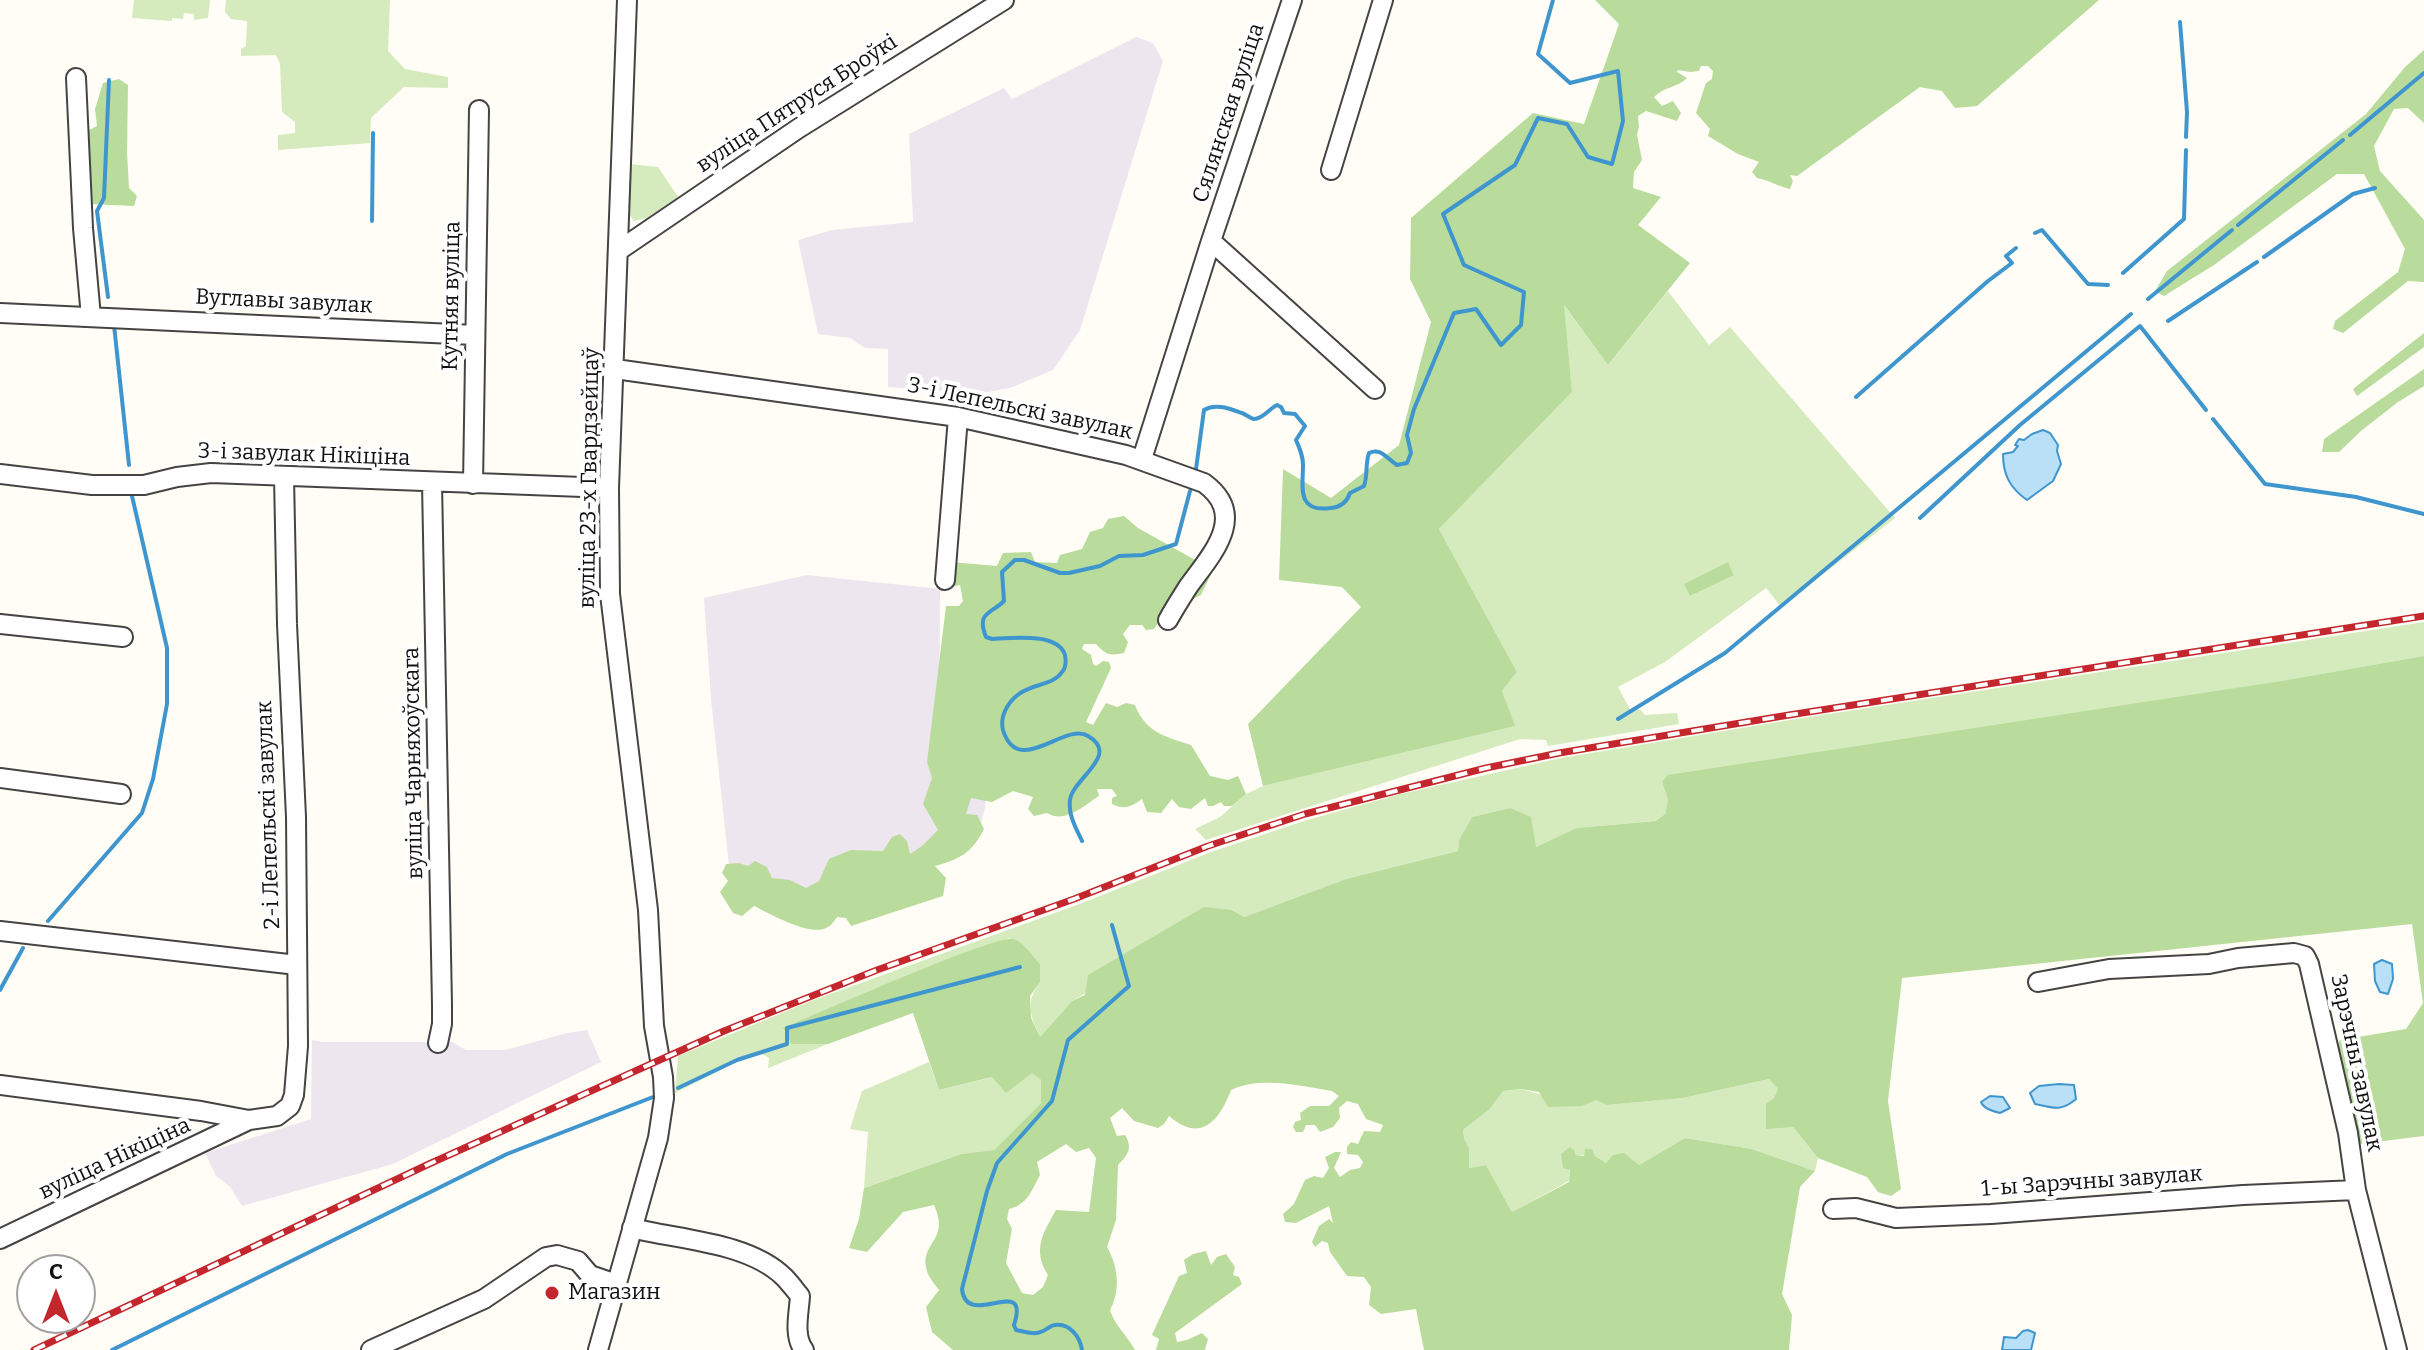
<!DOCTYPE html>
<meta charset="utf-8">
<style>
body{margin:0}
#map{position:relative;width:2424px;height:1350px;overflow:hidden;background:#fffdf5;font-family:Bitter,serif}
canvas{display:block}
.north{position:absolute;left:16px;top:1254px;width:80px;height:80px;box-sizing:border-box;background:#fff;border:2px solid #a0a0a0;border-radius:50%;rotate:0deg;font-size:22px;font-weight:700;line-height:32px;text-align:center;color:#111}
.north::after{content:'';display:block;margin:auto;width:28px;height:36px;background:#c4262e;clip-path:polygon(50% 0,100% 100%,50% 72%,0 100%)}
</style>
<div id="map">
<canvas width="2424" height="1350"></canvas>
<div class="north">С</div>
</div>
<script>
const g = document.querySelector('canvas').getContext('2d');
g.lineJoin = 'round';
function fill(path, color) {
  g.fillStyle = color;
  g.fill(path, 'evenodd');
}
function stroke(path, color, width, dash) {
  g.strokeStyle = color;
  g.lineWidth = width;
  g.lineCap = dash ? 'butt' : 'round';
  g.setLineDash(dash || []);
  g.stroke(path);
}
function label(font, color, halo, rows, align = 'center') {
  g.font = font + ' Bitter,serif';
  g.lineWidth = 8;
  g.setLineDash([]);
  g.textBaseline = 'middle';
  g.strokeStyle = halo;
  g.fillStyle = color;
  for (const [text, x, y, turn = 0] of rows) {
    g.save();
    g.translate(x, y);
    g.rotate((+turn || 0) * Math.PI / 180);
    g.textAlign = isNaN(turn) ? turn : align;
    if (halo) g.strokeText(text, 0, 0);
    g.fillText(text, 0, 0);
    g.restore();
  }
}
fill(new Path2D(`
 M1136,37L1153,43L1163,61L1080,330L1053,370L1010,388L978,394L888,387V349L865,348L850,338L818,334L798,240L832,230L913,222L909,134L1004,88L1012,99Z
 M807,575L940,589L939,785L987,784L985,808L977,839L777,900L729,866L711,699L704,598Z
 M587,1030L601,1062L393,1164L242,1206L230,1187L216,1176L205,1153L311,1119L312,1040L322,1042H452L466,1050H505L567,1033Z`), '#eee6ef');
fill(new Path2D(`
 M134,0H210L208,18L194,20V14L184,13L183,19L172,18V21L132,18Z
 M226,0H390L388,51L405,69L448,77V88L404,87L371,118L370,143L278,150V135L295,133V122L282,112L280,64L276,55L241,56V49L246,46L247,21L231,19L225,12Z
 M629,164L658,167L678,197L647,218L634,221L628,213Z
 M1668,291L1709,345L1730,327L1895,518L1781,607L1766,588L1665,662L1618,687L1630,709L1641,710L1645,715L1677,713L1679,724L1548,746L1546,740L1520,739L1206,840L1195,829L1220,817L1246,794L1263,786L1514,726L1502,691L1517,672L1439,529L1572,392L1563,304L1608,365ZM1728,563L1734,574L1690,596L1685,584Z
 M2424,622V656L2282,681L1662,782L1668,800L1665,814L1654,821L1576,828L1536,847L1510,808L1472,817L1459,840L1458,851L1346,879L1244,917L1232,910L1072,1001L1040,1037C1030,1015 1025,1003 1040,982L1010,938L968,952L783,1029L791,1044H828L768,1068L769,1058L762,1054L738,1061L675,1093L678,1056L811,1001L1077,905L1211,852L1307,820L1401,794L1561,758L1790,720Z
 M929,1062L939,1090L993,1077L1033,1072L1041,1080V1103L994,1150L961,1154L864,1188L868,1132L850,1129L862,1091Z
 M1769,1079L1778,1089L1774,1098L1793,1127L1818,1158L1815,1171L1752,1149L1685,1138L1639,1165L1606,1163L1595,1156L1575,1155L1570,1170L1569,1181L1512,1212L1486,1165L1469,1168V1148L1464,1138L1463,1130L1490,1109L1503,1091L1521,1089L1582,1106L1596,1099L1607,1105L1683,1098Z`), '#d5ebbd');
fill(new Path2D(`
 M1595,0H2099L1977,106L1955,108L1942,91L1920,87L1797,176L1790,175L1793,181L1790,189C1777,186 1769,180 1757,178L1752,172L1759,162L1738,154L1708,136L1710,129L1696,113L1706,83L1712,79L1713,71L1708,66H1701L1699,71L1690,72L1678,70L1677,72L1687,78C1677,88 1665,86 1654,97L1662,106L1673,101L1681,113L1677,121L1646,111L1638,116L1639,127L1637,135L1642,160L1634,172L1633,188L1661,197L1638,225L1690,263L1608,365L1564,305L1572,392L1439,529L1517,672L1502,691L1515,726L1263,786L1248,724L1361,607L1342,587L1279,580L1283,469L1331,498L1399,445L1431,322L1410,279L1411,218L1533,113L1584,124L1619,24Z
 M2424,50V123L2408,108L2394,109L2374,146L2380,171L2424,220V282L2408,281L2343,333L2333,329L2335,321L2398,272L2405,249L2364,174H2337L2214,265L2164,296L2155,291L2167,271L2366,114L2405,67Z
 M119,79L128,85L127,153L129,188L137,196L134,206L89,204L87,131L97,126L95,109L103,83Z
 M2424,333V347L2357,396L2353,389Z
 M2424,369V386L2398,402L2361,431L2339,452H2322L2324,439Z
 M1124,516L1138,528L1213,570L1201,595L1166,612L1154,629L1146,630L1142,625H1130L1123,634L1128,642L1124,653C1110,656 1106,655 1096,644H1084L1082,649L1091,655L1093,664L1096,666L1103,661L1109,662L1111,668L1086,722L1093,725L1106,703L1117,707L1126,703L1135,705C1145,732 1166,737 1191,745L1210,776L1228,780L1238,776L1246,794L1232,806H1224L1221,802L1213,806H1208L1205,798L1191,809L1179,807L1172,799L1161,813L1147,812L1142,799C1131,807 1124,810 1112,804V798L1117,796L1112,789H1097L1099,796C1083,806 1065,824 1047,813L1034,816L1028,809L1033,797L1013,791L992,802L971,798L966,814L977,815L984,829C972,853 960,859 935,866L946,878L943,896L851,926L846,918L837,917C834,921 832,925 828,927C811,938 771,914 754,906L742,916L733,913L720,892L728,881L722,873L726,864L739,863L748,866L755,861L767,867L772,878L790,880L806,888L819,881L829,859L851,850L883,851L892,837L900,834L907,841L910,854L922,846L938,830L923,804L932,778L927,762L946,606H959L963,601L960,585L951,587L947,582L951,562L997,566L1003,553L1031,552L1035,562L1057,563L1060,555L1082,549L1090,532L1103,528L1108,519Z
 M1728,562L1734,575L1690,596L1684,584Z
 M2424,656V1136L2359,1144L2336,1048L2340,1040L2406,1029L2423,1003L2412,924L1902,978L1888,1101L1901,1189L1891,1196L1878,1192L1867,1177L1818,1158L1793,1127L1766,1129V1104L1774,1098L1778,1089L1769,1079L1683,1098L1607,1105L1596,1100L1582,1106L1548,1107L1539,1092L1521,1089L1503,1091L1490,1109L1463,1130L1464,1138L1469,1148V1168L1486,1165L1512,1212L1569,1182L1570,1170L1563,1168L1561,1154L1570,1147L1575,1151V1155L1584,1156L1585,1149H1592L1595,1156L1606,1163L1613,1155L1624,1153L1639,1165L1685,1138L1752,1149L1815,1171L1800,1187L1782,1294L1792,1315L1789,1350H1424L1416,1309L1381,1314L1369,1305L1371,1287L1364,1277L1347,1276L1330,1252L1328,1243L1322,1241L1315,1247L1312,1242L1319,1226L1329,1219L1333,1223L1329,1206L1296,1223L1285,1222L1283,1214L1294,1204L1305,1180L1314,1176L1323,1178L1329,1168L1325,1157L1335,1152H1341L1334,1168L1340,1177L1350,1170L1360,1168L1363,1162L1358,1155L1347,1154V1147L1351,1142L1358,1144L1364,1131L1380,1132L1383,1125L1366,1119L1358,1104L1347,1101L1339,1108L1340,1118L1333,1127L1320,1132L1315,1125H1306L1303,1132H1296L1293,1127L1295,1122L1301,1120L1300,1113L1310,1106H1329L1339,1096L1332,1091C1300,1086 1262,1076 1231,1090C1219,1122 1200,1143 1169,1116L1164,1124L1158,1128L1134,1121L1122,1108L1110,1118L1117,1136L1125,1135C1133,1148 1128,1155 1118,1165L1116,1220L1107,1247C1118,1266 1121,1290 1110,1310C1115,1326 1127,1335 1135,1350H953L932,1332L926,1307L939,1290C934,1284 927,1275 926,1267C922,1241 950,1240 934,1205L903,1212L867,1252L849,1248L859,1219L864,1188L961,1154L994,1150L1041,1103V1080L1032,1073L1006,1093L992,1077L939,1090L913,1013L828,1044H791L783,1028C813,1016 994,935 1013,939C1023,941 1033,957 1040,964V982L1030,996L1031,1018L1040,1037L1072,1001L1085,995L1088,975L1204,907L1232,910L1244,917L1346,879L1458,851L1459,840L1472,817L1510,808L1531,817L1536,847L1576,828L1655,821L1665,814L1668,800L1662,782L1668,775L2281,681ZM1066,1144L1076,1152L1089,1148L1096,1158L1089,1212L1056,1210C1043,1233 1032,1250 1048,1275L1043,1287L1033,1295L1022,1293L1006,1263L1012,1229L1007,1219L1009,1209C1027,1205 1032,1190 1040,1175L1037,1162Z
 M1206,1251L1211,1265L1217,1257L1226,1254L1235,1267L1233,1275L1239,1277L1242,1284L1175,1333L1177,1342L1187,1340L1202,1333L1208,1339L1205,1350H1156L1159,1339L1152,1335L1179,1276L1187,1273L1184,1260L1193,1254Z`), '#b9dc9c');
const water = new Path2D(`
 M2043,430L2050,433L2058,445L2057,451L2061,464L2053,481L2027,500C2010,488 2003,475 2003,454L2013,452L2018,446L2015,445L2019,439L2024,440L2032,434Z
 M2382,960L2392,964L2393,979L2388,994L2380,992L2375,981L2374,964Z
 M2059,1084L2074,1085L2076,1099C2061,1112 2053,1108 2035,1104L2030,1093L2039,1086Z
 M1990,1096L2003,1097L2010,1108L2000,1113C1993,1111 1984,1109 1981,1102Z
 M2028,1330L2035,1333L2031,1350H2002L2004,1337L2016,1338L2023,1331Z`);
fill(water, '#b9e0f7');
stroke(water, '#3f96cf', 2);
stroke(new Path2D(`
 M2180,22L2187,112L2186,137
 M2350,135L2424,73
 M372,221L373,133
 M2238,225L2343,140
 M2035,233L2042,230L2088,284L2108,285
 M2264,257L2353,194L2375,188
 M2123,273L2184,219L2186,150
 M108,297L97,211L104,198L109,80
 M2148,299L2232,230
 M2168,321L2257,262
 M114,325L129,465
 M1856,397L1988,281L2012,263L2006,256L2016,248
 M2213,419L2265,484L2356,497L2424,514
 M1196,469L1204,410C1216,403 1230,409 1242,413C1245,414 1252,419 1254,419C1263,419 1270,408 1277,405L1281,407L1284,413L1295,414L1305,426L1296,440C1300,449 1303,456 1303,465C1303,487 1296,513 1331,508C1341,507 1347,502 1350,493L1364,486C1368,475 1365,464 1369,453C1381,447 1387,459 1397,465L1407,463L1411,453L1407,435L1414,409L1454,313L1476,309L1501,345L1521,325L1524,292L1464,265L1443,214L1515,165L1538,118L1567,124L1588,157L1612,164L1623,121L1618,71L1570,83L1538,54L1553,0
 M1920,518L2020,425L2140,326L2206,410
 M1618,719L1725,653L2131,314
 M1082,841C1076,828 1068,815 1070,800C1073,778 1121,755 1088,736C1065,721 1018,779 1003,730C1001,722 1003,714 1007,707C1022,681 1051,689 1062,672C1066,668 1066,661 1065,655C1058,632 1011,638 992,639L986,637C976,612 991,614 1004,601L1002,572L1015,560H1024L1060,573H1069L1100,566L1119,556L1143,555L1176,544L1190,491
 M48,921L142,813L153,779L167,704V648L132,496
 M0,990L23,948
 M678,1088L737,1060L787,1044V1028L1020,967
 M112,1350L507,1154L653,1097
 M1082,1350C1080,1337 1070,1323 1055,1325C1048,1326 1044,1333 1036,1333C1030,1334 1022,1331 1016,1330L1014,1325C1031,1272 966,1331 962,1289L987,1191L997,1163L1052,1101L1068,1040L1129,986L1112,925`), '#3f96cf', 4);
const minor = new Path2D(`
 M76,78L83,228L91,317
 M1331,170L1383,0
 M1211,241L1375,389
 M618,251L799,128L1004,0
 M0,313L475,335
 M615,369L958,417L1126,455L1204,483C1249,516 1211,555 1188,587C1181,598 1174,609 1168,620
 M1142,459L1211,241L1292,0
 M0,474L92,485H144L177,477L211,473L609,488
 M432,483L442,1005V1024L438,1043
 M473,484L479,110
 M945,580L958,417
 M0,624L123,637
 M0,778L121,794
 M0,931L297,965
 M2038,982L2109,969L2209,964L2238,958L2294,953L2305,956L2309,964L2348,1133L2356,1190L2397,1350
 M0,1085L201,1111L249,1120L277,1116L290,1106L294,1095L298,1046L296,817L287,624L284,477
 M1833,1209L1856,1208L1896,1218L1991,1214L2243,1195L2356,1190
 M632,1228C679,1240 748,1242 784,1277C790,1283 795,1290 800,1296C799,1313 793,1336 804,1350
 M0,1239L249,1120
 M371,1350L484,1299L546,1257L557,1255L578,1261L590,1275L616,1284
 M598,1350L658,1138L664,1098L663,1077L654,1026L648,910L610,594L609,488L627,0`);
stroke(minor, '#444', 22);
stroke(minor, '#fff', 18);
const rail = new Path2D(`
 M34,1350L429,1164L724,1031L877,970L1074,899L1208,846L1305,814L1486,768L1559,753L1789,715L2424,616`);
stroke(rail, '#c4262e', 7);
stroke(rail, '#fff', 4, [12]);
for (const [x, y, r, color] of [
 [552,1293,8,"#c4262e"]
]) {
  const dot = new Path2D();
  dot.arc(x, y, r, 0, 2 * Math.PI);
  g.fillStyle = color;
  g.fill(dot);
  stroke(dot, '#fff', 3);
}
label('22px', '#111', '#fff', [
 ["вуліца Пятруся Броўкі",797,104,-33],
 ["Сялянская вуліца",1229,113,-72],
 ["Кутняя вуліца",452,296,-89],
 ["Вуглавы завулак",284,302,3],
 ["3-і Лепельскі завулак",1020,409,12],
 ["3-і завулак Нікіціна",304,455,2],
 ["вуліца 23-х Гвардзейцаў",590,478,-89],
 ["вуліца Чарняхоўскага",414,763,-91],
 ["2-і Лепельскі завулак",269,815,-92],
 ["Зарэчны завулак",2356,1063,78],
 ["вуліца Нікіціна",115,1159,-25],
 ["1-ы Зарэчны завулак",2092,1182,-4]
]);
label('22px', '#111', '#fff', [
 ["Магазин",568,1293]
], 'left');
</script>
